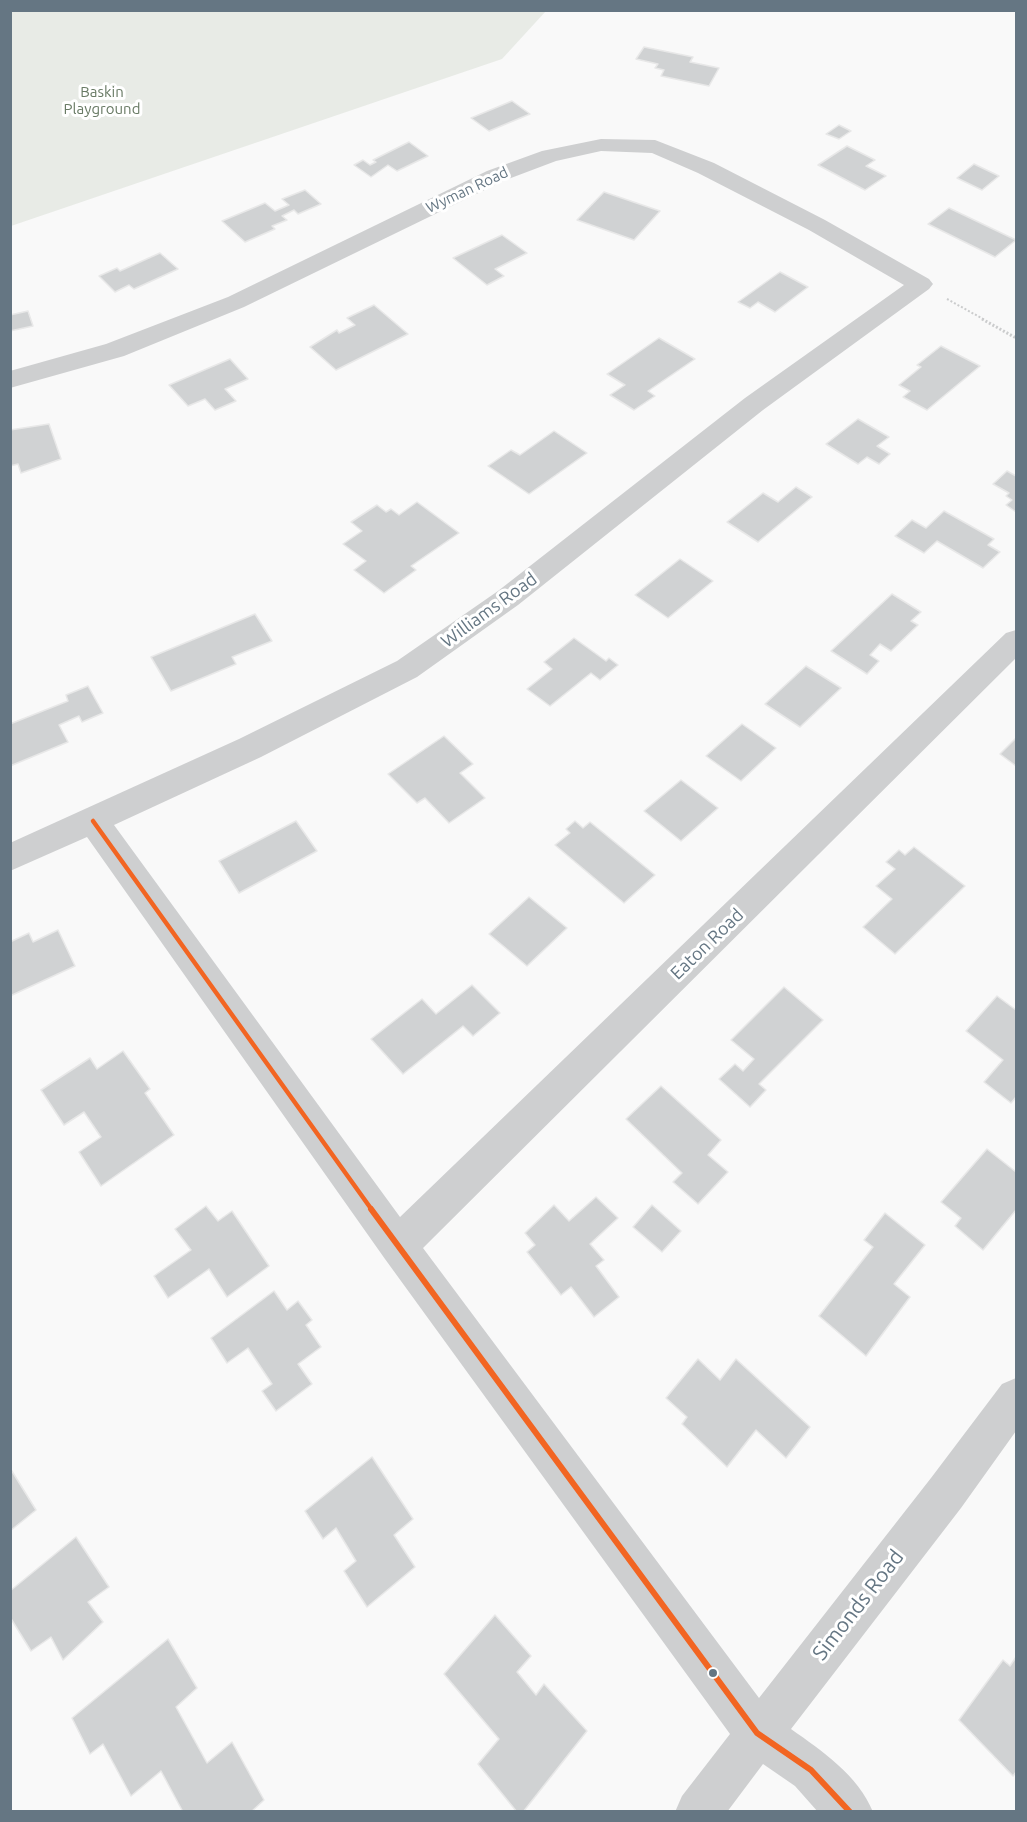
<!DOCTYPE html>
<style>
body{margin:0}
#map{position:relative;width:1027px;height:1822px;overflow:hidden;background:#f9f9f9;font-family:Ubuntu,sans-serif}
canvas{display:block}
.frame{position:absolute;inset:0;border:12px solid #657683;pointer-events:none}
</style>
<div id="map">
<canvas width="1027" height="1822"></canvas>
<div class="frame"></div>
</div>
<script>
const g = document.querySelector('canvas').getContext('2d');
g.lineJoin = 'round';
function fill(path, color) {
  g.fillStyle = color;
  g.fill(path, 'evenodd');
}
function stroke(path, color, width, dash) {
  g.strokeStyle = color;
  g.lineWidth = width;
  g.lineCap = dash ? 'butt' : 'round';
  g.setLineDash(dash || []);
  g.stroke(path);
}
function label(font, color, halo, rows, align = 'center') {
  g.font = font + ' Ubuntu,sans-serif';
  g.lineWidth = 6;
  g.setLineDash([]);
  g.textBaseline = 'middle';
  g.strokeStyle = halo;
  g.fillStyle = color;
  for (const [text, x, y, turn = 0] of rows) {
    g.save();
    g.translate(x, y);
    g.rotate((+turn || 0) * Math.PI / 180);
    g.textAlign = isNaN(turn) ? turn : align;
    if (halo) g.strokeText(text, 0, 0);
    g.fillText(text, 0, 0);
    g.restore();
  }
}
fill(new Path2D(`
 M11,10H546V11L502,59L11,226Z`), '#e8ebe6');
const building = new Path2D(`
 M644,47L693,57L690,62L719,68L709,86L661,76L664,70L655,68L658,64L636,59Z
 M512,101L530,114L489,131L471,118Z
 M839,125L851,131L839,139L826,134Z
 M409,142L428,156L397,171L388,165L371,177L354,165L363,160L370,165L376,162L373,160Z
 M847,146L875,160L866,166L886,176L865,190L818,165Z
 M974,164L999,176L982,190L957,178Z
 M305,190L321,204L298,214L294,210L282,216L287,220L272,226L275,229L245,242L222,221L265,203L275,211L289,205L282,199Z
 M604,192L660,211L634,240L577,220Z
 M949,208L1016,240L995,257L928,224Z
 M502,235L527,253L495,269L504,276L487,285L453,258Z
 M160,253L178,269L134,289L129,285L115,292L99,276L117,268L120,271Z
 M780,272L808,287L775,312L758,302L750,308L738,302Z
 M374,305L408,334L336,370L310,347L337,330L339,333L355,325L347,318Z
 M28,311L33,326L10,331V315Z
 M659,338L695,359L648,391L655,396L634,410L610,395L625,385L607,374Z
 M941,346L980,366L927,410L903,397L910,391L899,385L921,367L917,365Z
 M230,359L248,379L225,389L236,401L215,410L205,399L188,406L169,385Z
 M858,419L889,437L877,446L890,454L879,464L867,457L858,464L826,444Z
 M49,424L61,459L21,473L18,464L10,466V430Z
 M554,431L587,453L529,494L488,466L511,450L520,455Z
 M1007,471L1016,476V512L1006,505L1012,500L1006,496L1009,493L993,484Z
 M796,487L812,497L758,542L727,522L763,493L778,502Z
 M417,502L459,533L411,566L416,570L384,593L354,570L366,561L343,544L362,531L351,522L377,505L386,512L391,509L399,515Z
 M944,511L994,539L988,545L1000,552L983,568L937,541L924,553L895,536L912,520L926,528Z
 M680,559L713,581L668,618L635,595Z
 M892,594L921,612L911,621L918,625L891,651L880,644L870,655L879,661L867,674L831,651Z
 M255,614L272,641L232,657L236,664L171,691L151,657Z
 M574,638L606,661L609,658L618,665L600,680L591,673L550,706L527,689L552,669L544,662Z
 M806,666L841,688L800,727L765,704Z
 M88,686L103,713L82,722L79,716L59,725L68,742L10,766V724L68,701L66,695Z
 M742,724L776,748L741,781L706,756Z
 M444,736L473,764L460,773L485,798L449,823L425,798L417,803L388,774Z
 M1016,738V766L1000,754Z
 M681,780L718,808L681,841L644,811Z
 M296,821L317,851L239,893L219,861Z
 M575,821L583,828L590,822L655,875L624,903L555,845L570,833L566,829Z
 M914,847L965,886L895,954L863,927L892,899L876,886L895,869L886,862L899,850L905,855Z
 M529,897L567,928L527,966L489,934Z
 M58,930L75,966L10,996V942L29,933L33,942Z
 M472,985L500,1013L473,1036L463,1026L403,1074L371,1039L422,999L436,1014Z
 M784,987L823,1020L759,1084L766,1090L750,1107L719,1079L735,1064L743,1071L754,1059L731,1040Z
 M997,996L1016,1010V1097L1011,1103L984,1082L1003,1060L966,1031Z
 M123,1051L150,1089L145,1093L174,1135L101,1186L79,1152L101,1137L84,1112L64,1125L41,1090L90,1058L97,1069Z
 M661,1086L721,1140L708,1155L728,1172L698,1204L673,1182L682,1173L626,1119Z
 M987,1149L1016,1172V1210L983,1250L955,1226L961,1218L941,1202Z
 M596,1197L618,1218L590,1244L604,1260L596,1266L619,1297L594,1317L571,1287L561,1295L527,1252L535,1245L525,1233L554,1205L569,1221Z
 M652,1205L681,1231L662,1252L633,1227Z
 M206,1206L218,1221L232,1211L269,1266L227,1297L209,1269L168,1298L154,1276L191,1250L175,1229Z
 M885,1213L925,1245L894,1284L910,1297L866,1356L819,1316L873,1247L864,1240Z
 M274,1291L287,1310L298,1301L312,1320L306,1325L321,1347L298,1364L312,1384L276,1411L262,1391L272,1384L248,1348L227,1363L211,1338Z
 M698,1359L720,1380L736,1359L810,1427L786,1458L756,1430L727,1467L682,1424L687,1417L666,1398Z
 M372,1457L413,1519L394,1535L415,1567L367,1607L344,1571L356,1561L336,1528L323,1539L305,1511Z
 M10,1468L36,1510L10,1531Z
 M76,1537L109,1587L88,1602L103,1622L63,1660L51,1637L31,1651L10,1617V1591Z
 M495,1615L531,1656L517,1672L536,1695L544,1684L587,1731L523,1812H517L478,1764L499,1739L444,1674Z
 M168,1639L197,1688L176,1707L207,1763L232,1742L264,1800L251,1812H183L161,1771L131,1796L103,1744L90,1754L72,1718Z
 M1016,1657V1772L1013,1776L959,1720L1003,1660L1010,1666Z`);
fill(building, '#d0d2d3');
stroke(building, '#e8e8e8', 1.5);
stroke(new Path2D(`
 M947,299L985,320`), '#cbcccd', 2, [2, 2]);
stroke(new Path2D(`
 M982,319L1016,338`), '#cbcccd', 3, [2, 2]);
fill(new Path2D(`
 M601,139L655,140L714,163L825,220L929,279L933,284L929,289L763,410L518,605L417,677L261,757L114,825L400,1217L1006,633L1016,630V658L423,1248L759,1698L931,1478L1002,1384L1016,1378V1431L961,1508L791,1729C822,1751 858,1775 873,1812H818L795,1786L763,1764L727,1812H675L682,1796L730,1734L385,1259L87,837L10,871V843L239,739L397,661L498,591L745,398L904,285L809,230L698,173L652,153L601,151L556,161L503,181L244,307L124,356L10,388V371L106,344L228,297L487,171L542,151Z`), '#cecfd0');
stroke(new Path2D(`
 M93,821L372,1210`), '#f26522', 4.5);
stroke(new Path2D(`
 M371,1209L757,1733L811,1770L850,1812`), '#f26522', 6);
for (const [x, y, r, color] of [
 [713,1673,5,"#657683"]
]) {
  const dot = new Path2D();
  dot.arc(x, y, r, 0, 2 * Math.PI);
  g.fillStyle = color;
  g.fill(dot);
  stroke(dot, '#fff', 2);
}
label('15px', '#687a64', '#fff', [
 ["Baskin",102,92],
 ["Playground",102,109]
]);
label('15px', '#657683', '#fff', [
 ["Wyman Road",467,190,-25]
]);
label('18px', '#657683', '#fff', [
 ["Williams Road",489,610,-36],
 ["Eaton Road",707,944,-44]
]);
label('21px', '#657683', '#fff', [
 ["Simonds Road",858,1605,-52]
]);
</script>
